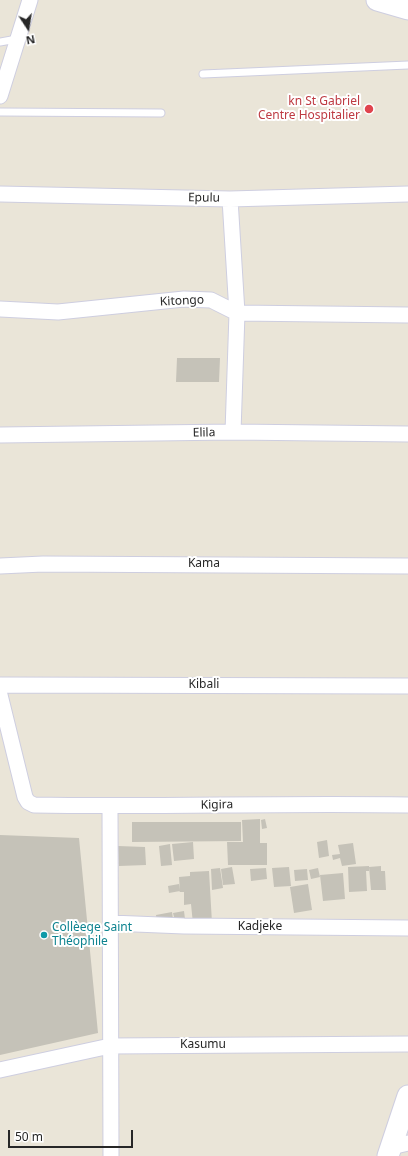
<!DOCTYPE html>
<meta charset="utf-8">
<style>
body{margin:0}
#map{position:relative;width:408px;height:1156px;overflow:hidden;background:#eae5d8;font-family:"Noto Sans",sans-serif}
canvas{display:block}
.north{position:absolute;left:8px;top:8px;width:40px;height:40px;-webkit-text-stroke:3px #fff;paint-order:stroke;rotate:168deg;font-size:11px;font-weight:700;line-height:16px;text-align:center;color:#272727}
.north::after{content:'';display:block;margin:auto;width:14px;height:18px;background:#272727;clip-path:polygon(50% 0,100% 100%,50% 72%,0 100%)}
.scale{position:absolute;left:8px;top:1130px;width:125px;height:18px;box-sizing:border-box;border:2px solid #272727;border-top:0;padding-left:5px;font-size:12px;line-height:14px;white-space:nowrap;color:#272727;-webkit-text-stroke:3px #fff;paint-order:stroke}
</style>
<div id="map">
<canvas width="408" height="1156"></canvas>
<div class="north">N</div>
<div class="scale">50 m</div>
</div>
<script>
const g = document.querySelector('canvas').getContext('2d');
g.lineJoin = 'round';
function fill(path, color) {
  g.fillStyle = color;
  g.fill(path, 'evenodd');
}
function stroke(path, color, width, dash) {
  g.strokeStyle = color;
  g.lineWidth = width;
  g.lineCap = dash ? 'butt' : 'round';
  g.setLineDash(dash || []);
  g.stroke(path);
}
function label(font, color, halo, rows, align = 'center') {
  g.font = font + ' "Noto Sans",sans-serif';
  g.lineWidth = 4;
  g.setLineDash([]);
  g.textBaseline = 'middle';
  g.strokeStyle = halo;
  g.fillStyle = color;
  for (const [text, x, y, turn = 0] of rows) {
    g.save();
    g.translate(x, y);
    g.rotate((+turn || 0) * Math.PI / 180);
    g.textAlign = isNaN(turn) ? turn : align;
    if (halo) g.strokeText(text, 0, 0);
    g.fillText(text, 0, 0);
    g.restore();
  }
}
fill(new Path2D(`
 M177,358H220L219,382H176Z
 M260,819V843H267V865H228L227,842H243L242,820Z
 M265,819L267,828L262,829L261,820Z
 M132,822H241V841L132,842Z
 M0,835L79,838L98,1033L0,1055Z
 M327,840L329,856L319,858L317,842Z
 M193,842L194,859L174,861L172,844Z
 M353,843L356,864L342,866L340,858L333,860L332,855L340,854L338,845Z
 M170,844L172,865L161,866L159,846Z
 M118,846L145,847L146,865L119,866Z
 M369,866V871H366L367,891L349,892L348,867Z
 M381,866V871H385L386,890H371L369,867Z
 M232,867L235,884L223,885L221,869Z
 M289,867L291,886L274,887L272,868Z
 M220,868L223,888L212,890L211,869Z
 M266,868L267,879L251,881L250,869Z
 M318,868L320,877L311,879L309,870Z
 M307,869L308,880L295,881L294,870Z
 M209,871L212,923L193,924L191,904L184,905V892H180L179,877L190,876V872Z
 M343,873L345,899L323,901L320,875Z
 M179,884L180,891L169,893L168,886Z
 M308,884L312,910L294,913L290,887Z
 M184,911L185,919L175,921L173,913Z
 M172,912L173,919L157,922L156,915Z`), '#c5c2b8');
const lane = new Path2D(`
 M0,42L17,39
 M203,74L408,65
 M0,112L161,113`);
const street = new Path2D(`
 M0,96L30,0
 M0,194L230,199L408,194
 M230,199L237,313L233,432
 M0,309L58,312L184,299L211,300L237,313L408,315
 M0,435L233,432L408,434
 M0,566L43,564L408,566
 M0,685L408,686
 M0,695L25,797L28,802L34,805C159,807 283,803 408,805
 M110,806L111,1156
 M111,923L184,926L408,928
 M0,1070L110,1046L408,1044
 M391,1147L408,1143`);
const secondary = new Path2D(`
 M377,0L408,9
 M388,1156L408,1096`);
stroke(lane, '#cecee0', 9);
stroke(street, '#cecee0', 17);
stroke(secondary, '#cecee0', 23);
stroke(lane, '#fff', 7);
stroke(street, '#fff', 15);
stroke(secondary, '#fff', 21);
for (const [x, y, r, color] of [
 [369,109,5,"#e0444e"],
 [44,935,4,"#0f9aa8"]
]) {
  const dot = new Path2D();
  dot.arc(x, y, r, 0, 2 * Math.PI);
  g.fillStyle = color;
  g.fill(dot);
  stroke(dot, '#fff', 1.5);
}
label('12px', '#be3a42', '#fff', [
 ["kn St Gabriel",360,102],
 ["Centre Hospitalier",360,116]
], 'right');
label('12px', '#272727', '#fff', [
 ["Epulu",204,198,1],
 ["Kitongo",182,301,-3],
 ["Elila",204,433,-1],
 ["Kama",204,564],
 ["Kibali",204,685],
 ["Kigira",217,805,-1],
 ["Kadjeke",260,927],
 ["Kasumu",203,1045]
]);
label('12px', '#0d838f', '#fff', [
 ["Collèege Saint",52,928],
 ["Théophile",52,942]
], 'left');
</script>
